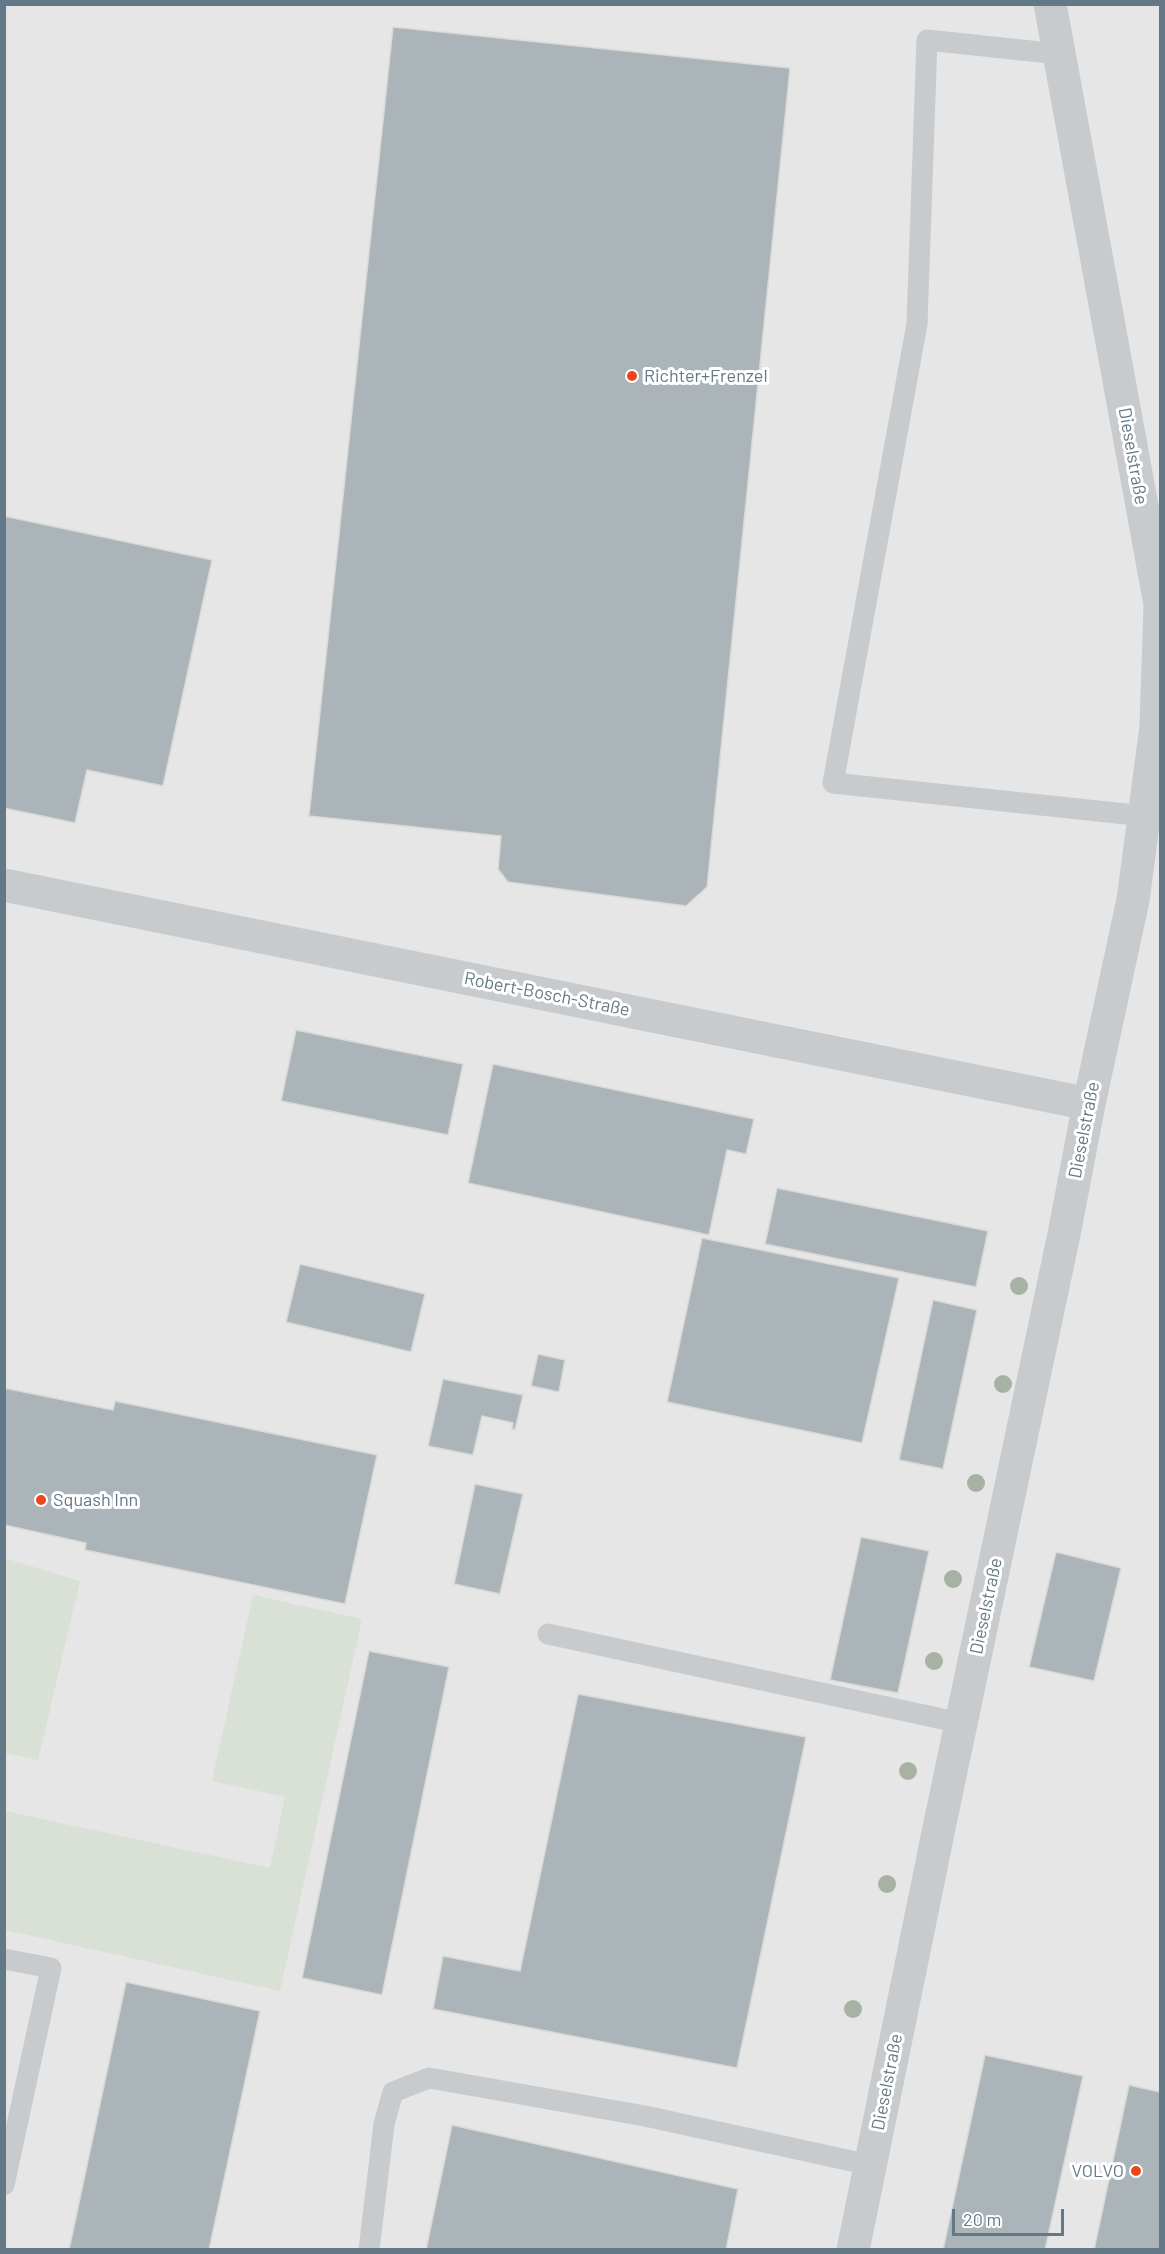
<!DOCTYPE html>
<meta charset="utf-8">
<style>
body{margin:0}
#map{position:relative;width:1165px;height:2254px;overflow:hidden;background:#f7f7f4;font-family:Barlow,sans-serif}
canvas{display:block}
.frame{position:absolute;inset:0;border:6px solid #647987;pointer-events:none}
.scale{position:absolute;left:952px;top:2209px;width:112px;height:27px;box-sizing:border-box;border:3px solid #647987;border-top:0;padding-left:8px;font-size:18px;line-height:21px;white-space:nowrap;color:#647987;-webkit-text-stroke:4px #fff;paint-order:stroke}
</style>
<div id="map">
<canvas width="1165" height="2254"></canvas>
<div class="frame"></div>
<div class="scale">20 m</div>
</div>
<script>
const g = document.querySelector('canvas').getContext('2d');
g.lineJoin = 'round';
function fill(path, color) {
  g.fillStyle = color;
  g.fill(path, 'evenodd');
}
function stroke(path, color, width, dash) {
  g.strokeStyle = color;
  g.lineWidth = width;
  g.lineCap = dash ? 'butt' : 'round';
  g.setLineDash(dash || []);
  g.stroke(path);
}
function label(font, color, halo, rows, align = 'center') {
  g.font = font + ' Barlow,sans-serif';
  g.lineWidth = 6;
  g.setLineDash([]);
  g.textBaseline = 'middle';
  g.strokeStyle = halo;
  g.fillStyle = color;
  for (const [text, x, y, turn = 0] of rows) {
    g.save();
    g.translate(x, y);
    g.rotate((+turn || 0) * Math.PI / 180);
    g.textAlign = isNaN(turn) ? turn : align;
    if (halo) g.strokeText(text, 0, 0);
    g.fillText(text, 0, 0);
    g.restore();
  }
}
fill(new Path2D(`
 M5,5H1160V2249H5Z`), '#e5e6e5');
fill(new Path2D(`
 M4,1558L80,1581L38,1760L5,1753Z
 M253,1595L362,1619L280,1991L5,1930V1811L270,1868L285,1797L212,1781Z`), '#d9e0d5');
const building = new Path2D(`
 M393,27L790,68L707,887L686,906L508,882L498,869L501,836L309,816Z
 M4,516L212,560L163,786L87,770L75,823L4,808Z
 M296,1030L463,1064L448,1135L281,1101Z
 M493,1064L754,1119L746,1154L727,1150L709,1235L468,1183Z
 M777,1188L988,1231L976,1287L765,1244Z
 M702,1238L899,1278L862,1443L667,1402Z
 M300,1264L425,1294L411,1352L286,1322Z
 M933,1300L977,1310L943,1469L899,1460Z
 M538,1354L565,1360L559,1392L531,1386Z
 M443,1379L523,1395L515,1430L512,1429L513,1423L482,1416L473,1455L428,1446Z
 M4,1388L113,1410L115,1401L377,1455L345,1604L85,1550L86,1543L4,1525Z
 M475,1484L523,1494L500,1594L454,1584Z
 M861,1537L929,1551L898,1693L830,1680Z
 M1056,1552L1121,1568L1094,1681L1029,1667Z
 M369,1651L449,1667L382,1995L302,1978Z
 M578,1694L806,1737L737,2068L433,2009L443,1956L520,1971Z
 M126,1982L260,2011L209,2250H69Z
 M985,2055L1083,2076L1045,2250H943Z
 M1129,2085L1160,2092V2250H1094Z
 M452,2125L738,2189L726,2250H426Z`);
fill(building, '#abb4b9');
stroke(building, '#d9d9d7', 1.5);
stroke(new Path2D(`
 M1059,54L927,40L917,324L833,783L1145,816
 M548,1634L961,1723
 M4,1959L51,1968L4,2185
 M369,2250L384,2124L393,2092L429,2078L645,2116L870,2165`), '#c7cbce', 21);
stroke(new Path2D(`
 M4,885L1089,1104
 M853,2250L939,1828L1064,1234L1089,1104L1133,900L1156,727L1160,604L1050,4`), '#c7cbce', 33);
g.fillStyle = '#a7b2a3';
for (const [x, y] of [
 [1019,1286],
 [1003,1384],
 [976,1483],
 [953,1579],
 [934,1661],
 [908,1771],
 [887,1884],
 [853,2009]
]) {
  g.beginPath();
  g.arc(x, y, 9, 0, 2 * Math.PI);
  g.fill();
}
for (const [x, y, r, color] of [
 [632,376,6,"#ed461e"],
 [41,1500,6,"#ed461e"],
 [1136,2171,6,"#ed461e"]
]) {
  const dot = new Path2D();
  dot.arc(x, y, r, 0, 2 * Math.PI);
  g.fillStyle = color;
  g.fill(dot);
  stroke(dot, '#fff', 2);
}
label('18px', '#647987', '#fff', [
 ["Richter+Frenzel",644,376],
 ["Squash Inn",53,1500],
 ["VOLVO",1124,2171,"right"]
], 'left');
label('18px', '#647987', '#fff', [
 ["Dieselstraße",1133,456,80],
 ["Robert-Bosch-Straße",547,994,11],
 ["Dieselstraße",1084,1130,-79],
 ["Dieselstraße",986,1606,-78],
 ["Dieselstraße",887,2082,-79]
]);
</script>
